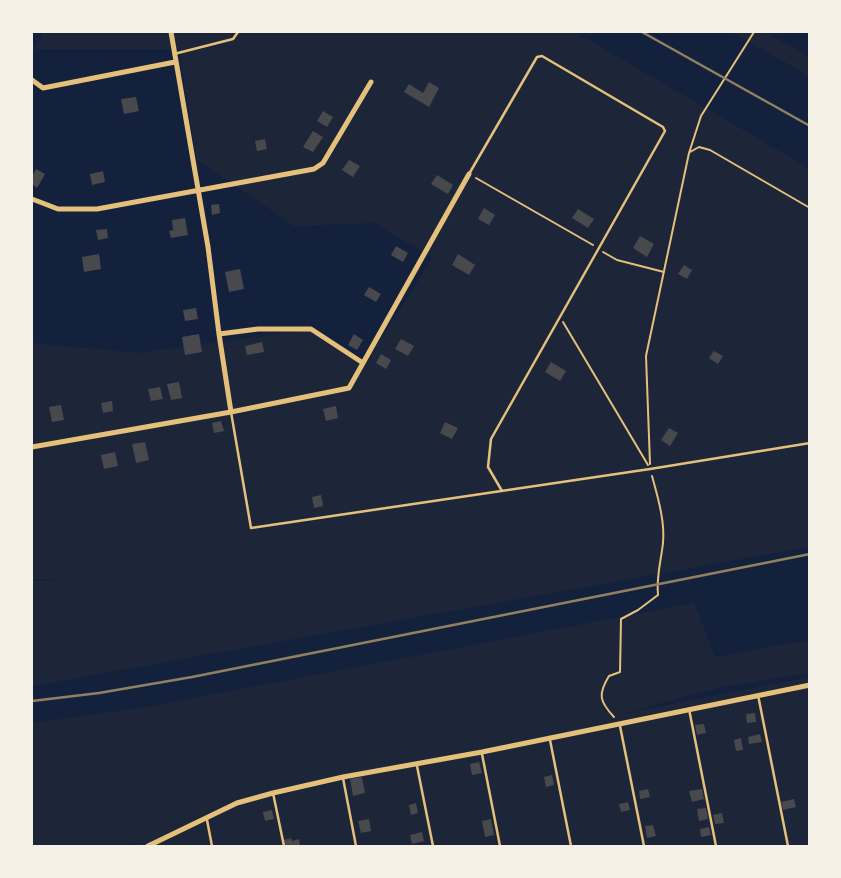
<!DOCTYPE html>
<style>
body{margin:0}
#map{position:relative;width:841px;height:878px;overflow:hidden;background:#14213d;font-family:Bitter,serif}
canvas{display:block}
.frame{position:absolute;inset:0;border:33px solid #f6f1e7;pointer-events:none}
</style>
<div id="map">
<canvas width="841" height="878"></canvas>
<div class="frame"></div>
</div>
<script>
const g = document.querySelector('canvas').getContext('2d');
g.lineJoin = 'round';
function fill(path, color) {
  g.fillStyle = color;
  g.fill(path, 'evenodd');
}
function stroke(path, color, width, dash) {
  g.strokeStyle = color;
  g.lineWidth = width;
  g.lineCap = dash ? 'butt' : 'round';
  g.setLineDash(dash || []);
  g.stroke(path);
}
fill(new Path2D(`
 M43,32H575L809,168V547L32,686V581L59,580L32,579V343L139,353L311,329L364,364L433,258L374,223L294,226L196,159L179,49H34Z
 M731,32H765L809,57V76Z
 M694,603L715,657L809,640V673L721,687L621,714L809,677V846H131L138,842L122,846H32V723L146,707Z`), '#1d2539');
fill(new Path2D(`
 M429,82L439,88L429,107L404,92L409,84L423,93Z
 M136,97L139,111L124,114L121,99Z
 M323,111L333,117L327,127L317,121Z
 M313,131L323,137L313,152L303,147Z
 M265,139L267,149L257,151L255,141Z
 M349,160L360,166L353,177L342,170Z
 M36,169L45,174L37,188L32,184V177Z
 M103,171L105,182L92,185L90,174Z
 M437,175L453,185L448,194L431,184Z
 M219,204L220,213L212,215L211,205Z
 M484,208L495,215L489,225L478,219Z
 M578,209L594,219L588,228L572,218Z
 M185,218L188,235L171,238L169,231L173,230L172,220Z
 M107,229L108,238L98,240L96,230Z
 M640,236L654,244L647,257L633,248Z
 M396,246L408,253L403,262L391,255Z
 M99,254L101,269L84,272L82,257Z
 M458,254L475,265L469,275L452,265Z
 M684,265L692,270L687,279L678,274Z
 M240,269L244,289L229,292L225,272Z
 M369,287L381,294L376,302L364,295Z
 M196,308L198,319L185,321L183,310Z
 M199,334L202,352L185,355L182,337Z
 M354,334L363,340L357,350L348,345Z
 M401,339L414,346L408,356L395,349Z
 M262,342L264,352L247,355L245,346Z
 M714,351L723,356L718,364L709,358Z
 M381,354L391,360L386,369L376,363Z
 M551,362L566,371L560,381L545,372Z
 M179,382L182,398L171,400L167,384Z
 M160,387L163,399L151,401L148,389Z
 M112,401L113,411L103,413L101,403Z
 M61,405L64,420L52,422L49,407Z
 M336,406L338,418L326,421L323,409Z
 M221,421L224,431L214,433L212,423Z
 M445,422L458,428L452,439L440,433Z
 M669,428L678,433L670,446L661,440Z
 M145,442L149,460L136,463L132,444Z
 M115,452L118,466L104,469L101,455Z
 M321,495L323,506L314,508L312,497Z
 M755,713L756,722L747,723L746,714Z
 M704,724L706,733L697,735L695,725Z
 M760,734L762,742L749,744L748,737Z
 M741,738L743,750L736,751L734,740Z
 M479,762L482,773L472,775L470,764Z
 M552,775L554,785L546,787L544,777Z
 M362,777L365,793L353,796L350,779Z
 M648,789L650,797L640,799L639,791Z
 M702,789L704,799L692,802L689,791Z
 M794,799L796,807L783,810L781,802Z
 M628,802L630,810L621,812L619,804Z
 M416,803L418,813L411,815L409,805Z
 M706,808L708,819L699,821L697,809Z
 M272,810L274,819L265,821L263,812Z
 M722,813L724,823L715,824L713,815Z
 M369,819L371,831L361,833L358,821Z
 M491,819L494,835L485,837L482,821Z
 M653,825L656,836L647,838L645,826Z
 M709,827L711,835L701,837L700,829Z
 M422,832L424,841L412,844L410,835Z
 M291,838L292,841L299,839L300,845L286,846L284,840Z`), '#48494c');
stroke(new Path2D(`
 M690,152L699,147L710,150L810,208
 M476,178L593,245
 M603,252L617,260L664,272
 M563,322L648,465
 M650,464L646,356L689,153L701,116L754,32
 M614,717C599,701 598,694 609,676L620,672L621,619L638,610L658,595C656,577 661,561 663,543C665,521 658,498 652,476`), '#e5c07b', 2);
stroke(new Path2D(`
 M174,54L233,39L238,32
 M469,174L537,57L542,56L663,127L665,131L491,439L488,467L502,491
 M231,412L251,528L650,469L810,443
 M758,695L788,846
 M689,709L716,846
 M620,726L644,846
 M550,740L571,846
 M482,754L500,846
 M417,766L433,846
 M343,778L356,846
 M273,793L284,846
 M207,820L212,846`), '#e5c07b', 2.5);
stroke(new Path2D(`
 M171,32L208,247L219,334L258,329H311L363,363
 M32,80L43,88L175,62
 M32,199L58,209H97L314,169L323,163L371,82
 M219,334L231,412
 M32,447L231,412L349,388L469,174
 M148,846L237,803L273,793L343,777L482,752L810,685`), '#e5c07b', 5);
stroke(new Path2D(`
 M642,32L810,126
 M32,701L99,693L192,677L810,554`), '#918062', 2.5);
</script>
